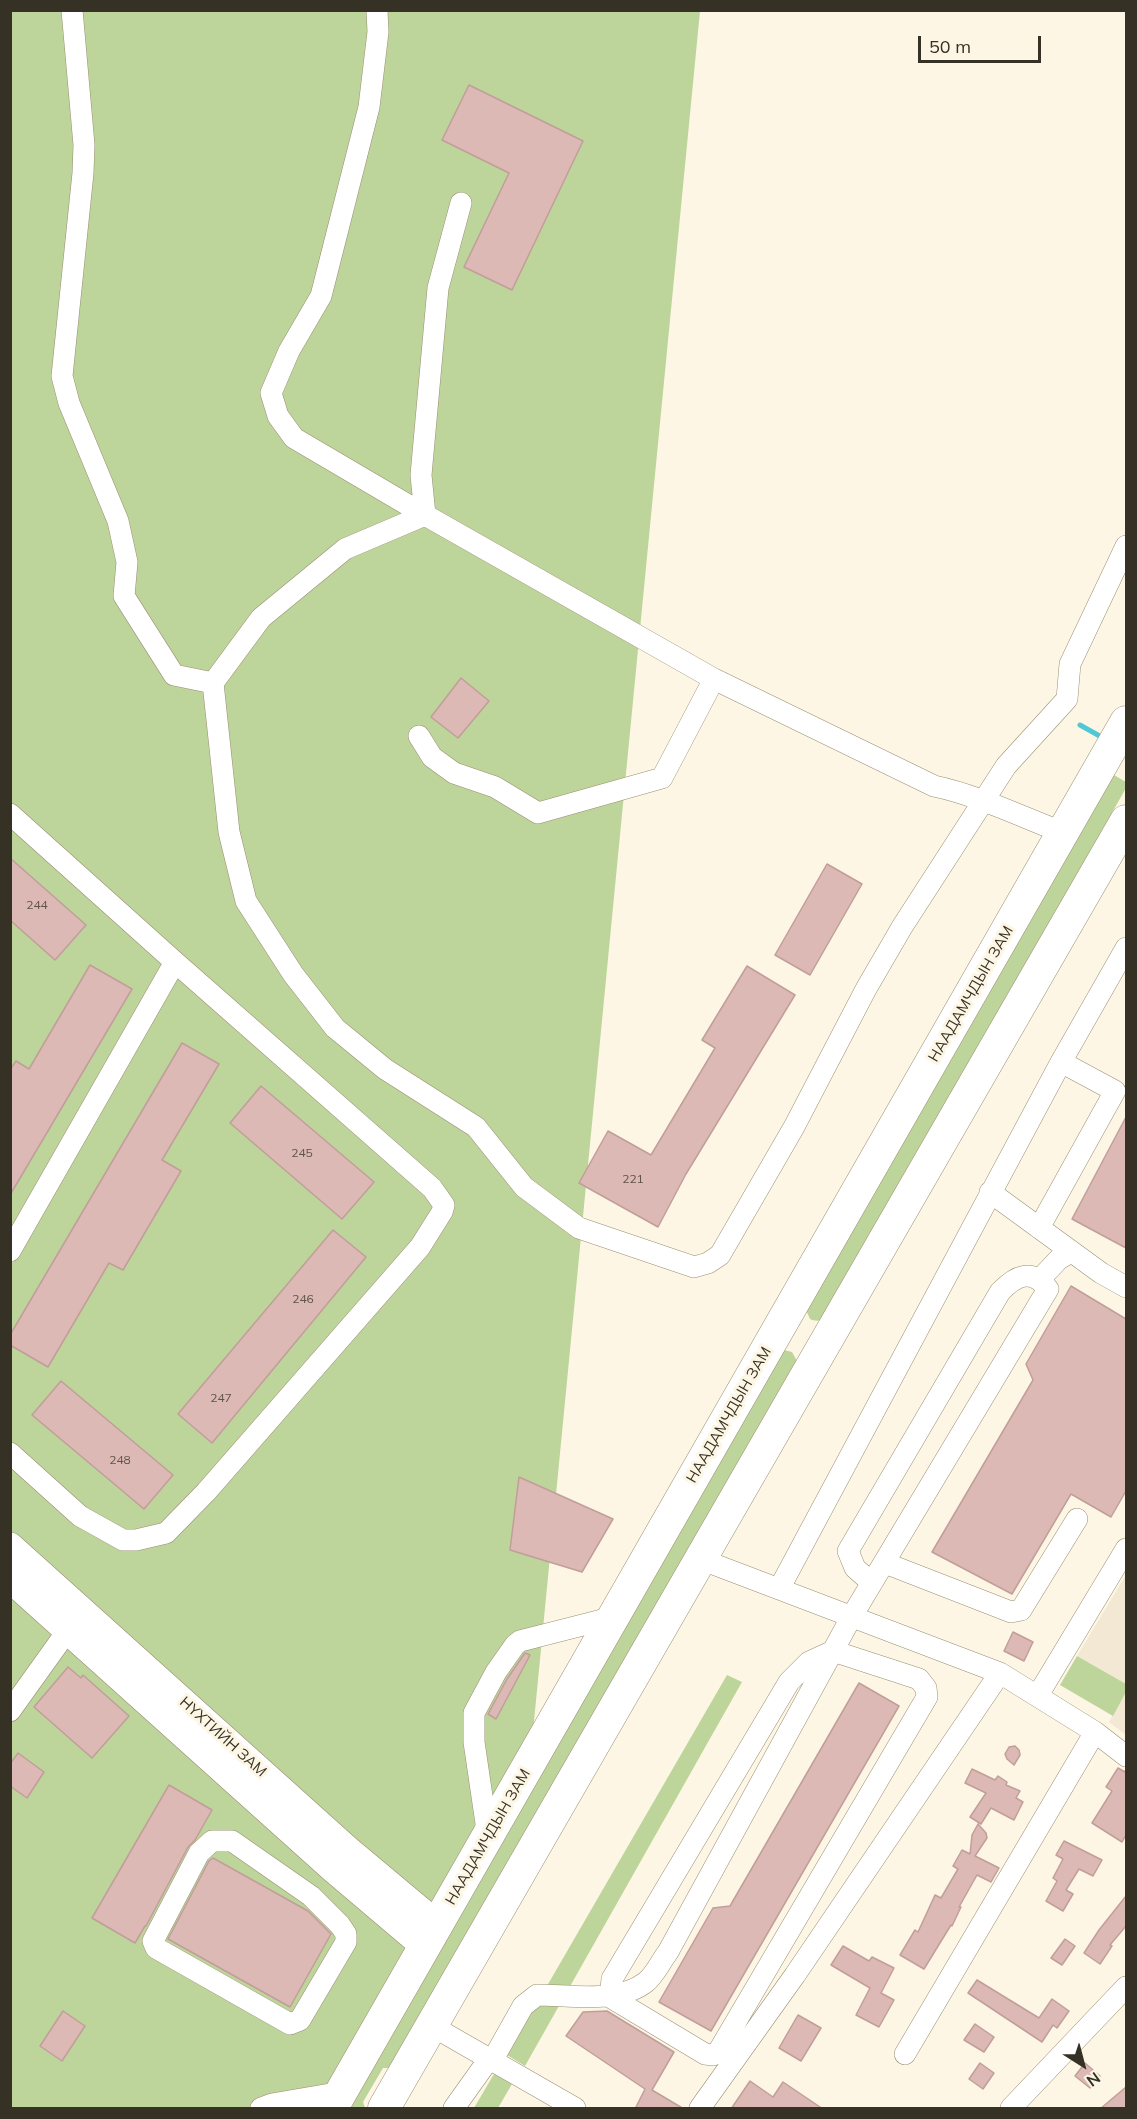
<!DOCTYPE html>
<meta charset="utf-8">
<style>
body{margin:0}
#map{position:relative;width:1137px;height:2119px;overflow:hidden;background:#fdf6e4;font-family:Mulish,sans-serif}
canvas{display:block}
.frame{position:absolute;inset:0;border:12px solid #353125;pointer-events:none}
.north{position:absolute;left:1053px;top:2035px;width:60px;height:60px;-webkit-text-stroke:4px #fdf6e4;paint-order:stroke;rotate:144deg;font-size:16px;font-weight:700;line-height:24px;text-align:center;color:#353125}
.north::after{content:'';display:block;margin:auto;width:21px;height:27px;background:#353125;clip-path:polygon(50% 0,100% 100%,50% 72%,0 100%)}
.scale{position:absolute;left:918px;top:36px;width:123px;height:27px;box-sizing:border-box;border:3px solid #353125;border-top:0;padding-left:8px;font-size:18px;line-height:21px;white-space:nowrap;color:#353125;-webkit-text-stroke:4px #fdf6e4;paint-order:stroke}
</style>
<div id="map">
<canvas width="1137" height="2119"></canvas>
<div class="frame"></div>
<div class="north">N</div>
<div class="scale">50 m</div>
</div>
<script>
const g = document.querySelector('canvas').getContext('2d');
g.lineJoin = 'round';
function fill(path, color) {
  g.fillStyle = color;
  g.fill(path, 'evenodd');
}
function stroke(path, color, width, dash) {
  g.strokeStyle = color;
  g.lineWidth = width;
  g.lineCap = dash ? 'butt' : 'round';
  g.setLineDash(dash || []);
  g.stroke(path);
}
function label(font, color, halo, rows, align = 'center') {
  g.font = font + ' Mulish,sans-serif';
  g.lineWidth = 6;
  g.setLineDash([]);
  g.textBaseline = 'middle';
  g.strokeStyle = halo;
  g.fillStyle = color;
  for (const [text, x, y, turn = 0] of rows) {
    g.save();
    g.translate(x, y);
    g.rotate((+turn || 0) * Math.PI / 180);
    g.textAlign = isNaN(turn) ? turn : align;
    if (halo) g.strokeText(text, 0, 0);
    g.fillText(text, 0, 0);
    g.restore();
  }
}
fill(new Path2D(`
 M1126,1575V1684L1077,1656Z
 M1126,1692V1735L1109,1722Z`), '#f2e8d3');
fill(new Path2D(`
 M11,11H700L527,1793L784,1350L792,1352L798,1363L390,2068H383L363,2102L365,2108H11Z
 M1114,775L1126,782V788L826,1316C821,1321 816,1322 810,1319L806,1310Z
 M1077,1656L1126,1684V1692L1113,1716L1060,1685Z
 M727,1675L742,1682L525,2066L507,2055Z
 M494,2074L512,2084L498,2108H474Z`), '#bdd49a');
stroke(new Path2D(`
 M1080,725L1105,739`), '#52c8d6', 5);
const building = new Path2D(`
 M469,85L583,141L512,290L464,267L509,173L442,140Z
 M461,678L489,701L458,738L431,717Z
 M10,858L86,925L55,960L10,920Z
 M827,864L862,884L810,975L775,955Z
 M90,965L132,989L10,1195V1070L16,1061L29,1069Z
 M747,966L795,995L686,1174L658,1227L579,1183L608,1131L651,1155L715,1048L702,1040Z
 M182,1043L219,1064L162,1160L181,1171L123,1270L109,1263L48,1367L10,1345V1335Z
 M261,1086L374,1182L342,1219L230,1123Z
 M1126,1117V1248L1072,1219Z
 M333,1230L366,1257L212,1443L178,1414Z
 M1071,1286L1126,1319V1491L1111,1517L1071,1494L1012,1594L932,1552L1033,1380L1026,1364Z
 M61,1381L173,1475L144,1509L32,1415Z
 M519,1477L613,1519L582,1572L510,1550Z
 M1013,1632L1033,1642L1024,1661L1004,1651Z
 M525,1653L530,1655L496,1719L488,1714L507,1679Z
 M68,1667L81,1678L83,1675L129,1716L92,1758L34,1707Z
 M859,1683L899,1706L711,2031L659,2002L713,1908L730,1906Z
 M1015,1746L1019,1750L1020,1755L1014,1765L1007,1759L1005,1754L1009,1747Z
 M18,1753L44,1772L27,1798L10,1786V1764Z
 M1118,1768L1125,1772L1126,1769V1835L1122,1842L1092,1823L1112,1791L1106,1787Z
 M972,1769L995,1780L998,1776L1007,1782L1006,1785L1020,1791L1016,1798L1023,1802L1014,1820L991,1808L981,1824L970,1817L986,1793L965,1783Z
 M169,1785L212,1810L195,1840L188,1847L146,1926H145L135,1943L92,1918Z
 M978,1824L986,1833L987,1838L975,1856L999,1868L991,1882L977,1875L959,1907H961L952,1926L951,1925L924,1969L900,1955L915,1930L918,1932L935,1895L941,1898L958,1869L953,1866L962,1850L970,1854L972,1835Z
 M1064,1841L1102,1860L1093,1876L1079,1869L1066,1890L1073,1894L1063,1911L1046,1901L1057,1881L1053,1878L1063,1859L1056,1855Z
 M213,1858L308,1911L331,1934L290,2007L168,1939L209,1861Z
 M1126,1896V1926L1110,1945L1112,1946L1100,1964L1084,1953L1099,1930Z
 M1065,1939L1075,1946L1062,1965L1051,1958Z
 M843,1946L869,1961L872,1957L894,1968L881,1993L894,2000L879,2027L856,2015L870,1988L831,1965Z
 M977,1980L1039,2018L1052,1999L1069,2011L1057,2028L1053,2025L1042,2042L968,1993Z
 M63,2011L85,2026L62,2061L40,2046Z
 M607,2011L674,2052L652,2090L684,2109H635L645,2089L566,2036L583,2012Z
 M798,2015L821,2028L801,2061L779,2048Z
 M975,2024L994,2037L984,2052L964,2040Z
 M980,2063L994,2073L983,2089L969,2079Z
 M1085,2063L1100,2076L1090,2088L1075,2076Z
 M750,2081L773,2097L783,2082L823,2109H731Z
 M1126,2087V2109H1100Z`);
fill(building, '#dcb9b4');
stroke(building, '#c19e9a', 1.5);
const minor = new Path2D(`
 M72,10L84,145L83,173L62,376L69,403L118,521L127,562L124,596L174,675L213,683L229,832L246,901L293,974L335,1028L385,1069L476,1127L524,1187L579,1228L694,1267L708,1263L720,1255L794,1127L866,989L902,927L1006,766L1067,699L1070,664L1126,546
 M377,10L378,32L369,107L321,296L289,351L271,393L278,416L294,438L425,515
 M425,515L421,475L438,288L461,203
 M213,683L261,618L345,549L425,515L714,679
 M419,736L432,757L454,773L495,787L538,813L662,778L714,679L934,786C977,795 1022,817 1064,833
 M10,814L175,962L432,1188L444,1205L442,1212L420,1247L206,1492L166,1533L136,1540H123L80,1516L10,1453
 M990,1192L1101,1273L1126,1287
 M1039,1228L1115,1091L1061,1062
 M10,1251L175,962
 M1040,1279L1059,1259L1071,1252
 M700,1559L1000,1673L1095,1732L1126,1756
 M885,1563L1011,1612L1021,1610L1077,1519
 M779,1589L1061,1062L1126,948
 M833,1651L919,1679L926,1688L927,1697L718,2052L713,2055L705,2054L610,1997L612,1979L789,1682L809,1662Z
 M1038,1695L1126,1549
 M10,1711L68,1630
 M488,1837L474,1742V1713L496,1672L515,1645L520,1641L614,1617
 M212,1841H232L311,1896L340,1925L346,1934V1942L300,2020L290,2024L156,1948L153,1941L199,1853Z
 M432,2026L575,2108
 M905,2054L1095,1732
 M492,2061L523,2006L537,1995C570,1995 618,2004 646,1982C655,1975 661,1961 668,1952L852,1616L1048,1289C1032,1268 1016,1275 1000,1292L848,1551L855,1568L872,1583
 M261,2108L272,2104L342,2092
 M454,2108L489,2059
 M700,2108L795,1975L1000,1673
 M1011,2108L1126,1987`);
const major = new Path2D(`
 M10,1546L346,1848L438,1925
 M10,1579L333,1869L425,1947`);
const highway = new Path2D(`
 M332,2108L1126,722
 M384,2108L1126,821`);
stroke(minor, '#9a8f73', 22);
stroke(major, '#9a8f73', 28);
stroke(highway, '#9a8f73', 33);
stroke(minor, '#fff', 21);
stroke(major, '#fff', 27);
stroke(highway, '#fff', 32);
label('12px', '#5f5349', null, [
 ["244",37,905],
 ["245",302,1153],
 ["221",633,1179],
 ["246",303,1299],
 ["247",221,1398],
 ["248",120,1460]
]);
label('15px', '#353125', '#fdf6e4', [
 ["НААДАМЧДЫН ЗАМ",971,994,-60],
 ["НААДАМЧДЫН ЗАМ",729,1415,-60],
 ["НҮХТИЙН ЗАМ",223,1737,42],
 ["НААДАМЧДЫН ЗАМ",488,1837,-60]
]);
</script>
